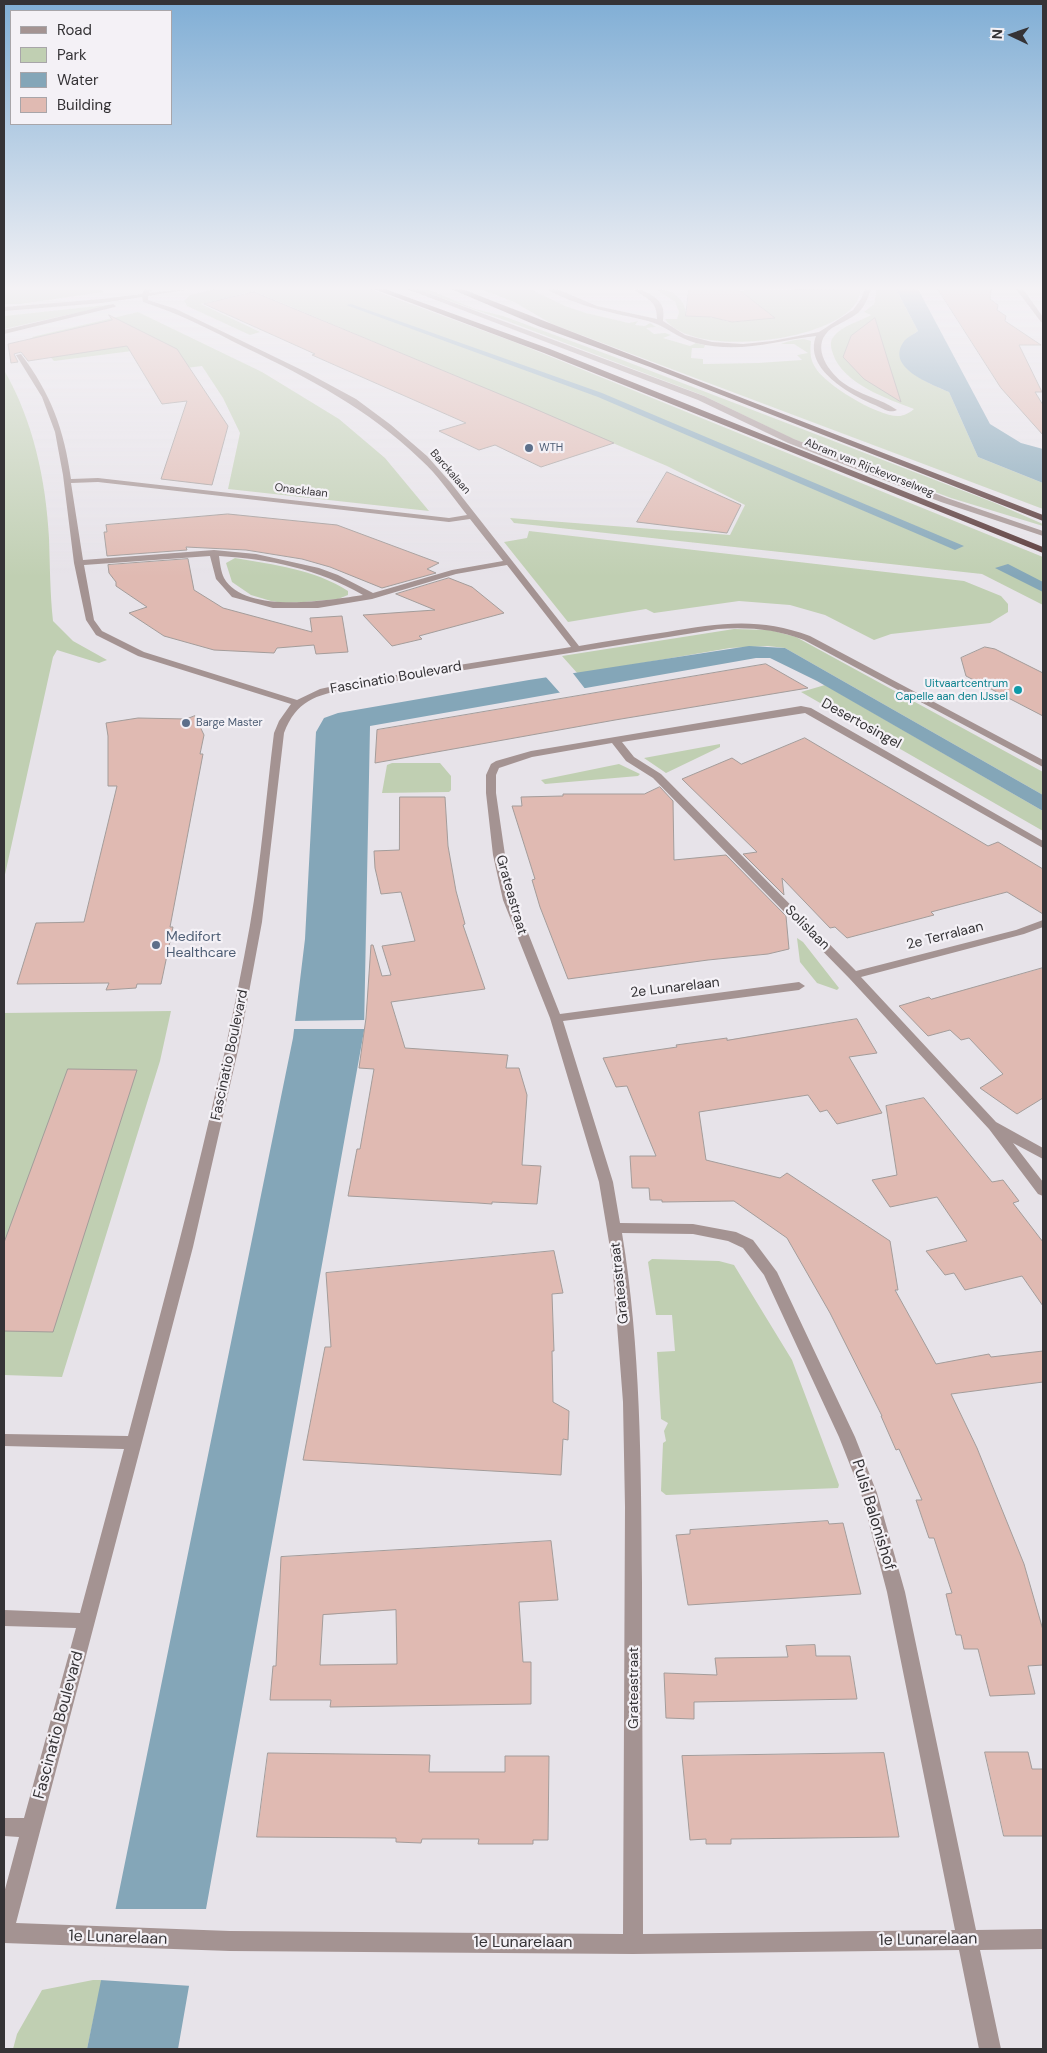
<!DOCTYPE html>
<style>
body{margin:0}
#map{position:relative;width:1047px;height:2053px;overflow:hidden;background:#e7e3e9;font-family:"DM Sans",sans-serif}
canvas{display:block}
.frame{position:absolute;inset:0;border:5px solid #353336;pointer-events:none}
.legend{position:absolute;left:10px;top:10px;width:162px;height:115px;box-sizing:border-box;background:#f4f1f6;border:1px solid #a8a5a9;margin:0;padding:6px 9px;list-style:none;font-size:15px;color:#353336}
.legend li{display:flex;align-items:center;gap:10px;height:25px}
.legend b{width:25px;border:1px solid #a8a5a9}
.north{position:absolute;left:987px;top:10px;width:50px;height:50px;-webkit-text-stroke:4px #f4f1f6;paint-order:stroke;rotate:273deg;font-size:14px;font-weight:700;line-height:20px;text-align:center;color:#353336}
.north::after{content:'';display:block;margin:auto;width:18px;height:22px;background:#353336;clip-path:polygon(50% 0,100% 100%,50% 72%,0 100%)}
</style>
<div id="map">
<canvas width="1047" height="2053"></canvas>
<div class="frame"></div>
<ul class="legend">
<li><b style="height:6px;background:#a49392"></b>Road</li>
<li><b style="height:14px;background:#c0cfb2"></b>Park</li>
<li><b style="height:14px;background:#84a6b8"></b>Water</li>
<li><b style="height:14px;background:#e0bab2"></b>Building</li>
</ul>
<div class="north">N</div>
</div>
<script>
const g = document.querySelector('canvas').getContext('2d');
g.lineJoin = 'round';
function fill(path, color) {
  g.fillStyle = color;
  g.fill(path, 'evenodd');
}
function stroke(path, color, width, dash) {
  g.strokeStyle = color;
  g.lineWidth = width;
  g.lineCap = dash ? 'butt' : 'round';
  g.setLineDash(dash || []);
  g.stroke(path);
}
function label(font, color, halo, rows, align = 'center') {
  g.font = font + ' "DM Sans",sans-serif';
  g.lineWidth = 4.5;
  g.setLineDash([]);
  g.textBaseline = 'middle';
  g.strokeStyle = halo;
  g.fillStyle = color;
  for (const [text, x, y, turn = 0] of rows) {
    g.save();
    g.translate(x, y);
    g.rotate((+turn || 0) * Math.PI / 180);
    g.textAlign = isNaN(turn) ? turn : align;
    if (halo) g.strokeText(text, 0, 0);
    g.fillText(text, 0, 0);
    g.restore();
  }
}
fill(new Path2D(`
 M4,289H100L103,292L21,304H4Z
 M215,289H370L517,343L1043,557V605L982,574L514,523L510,518L730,535L745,505L667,466L254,291L201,304L260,332L250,335L187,306L184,301L190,295Z
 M416,289H427L475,309L503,316L612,356L995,503L1043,524V526L951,498L791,438L702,395L507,321Z
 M481,289H530L565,306L586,313L629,323L638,321L635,325L645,326L650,323L656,327L646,328L654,334L665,333L671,335L663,338L690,346L696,343L705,345L704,348H692L691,358L703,359V364L758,363L802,360L797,355L808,353L794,344H781C790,341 801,337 811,341C810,351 810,359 815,367C825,385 880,418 900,416C905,415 911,412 914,409C888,399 843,384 833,354C831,347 829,342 834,336C842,326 860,321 871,315L864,312L874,304L877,289H896L918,331C875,360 921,380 949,392L978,457L1043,483V509L552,324L514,302Z
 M656,289C671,289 687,299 686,316L711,315L710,318H719C731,327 757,318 771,315L755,302L745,301L741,292L744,290L860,289C863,338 695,363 665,319H677L679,312L675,302Z
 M116,304L4,329V316Z
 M138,312L262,372L339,419L385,458L429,511L228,489L240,433L223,398L202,366L178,369L184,363L171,346L54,361L32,337Z
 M4,370C33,420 46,480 49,538C50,566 50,593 53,621L73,641L107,660L99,663L57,650L53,657L4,879Z
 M529,531L964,581L1001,596L1008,604V612L990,623L891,634L874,640L825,615L790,605L739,601L654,613L646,609L568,622L504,542L527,538Z
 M235,558C274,565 314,569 348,591V595L338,599L304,602L284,603L271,601L251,595L232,582L226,563Z
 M734,629L770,630L796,637L1043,772V795L785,648L768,646L730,648L578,674L562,656Z
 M825,685L1043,811V831L801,692Z
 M720,744V747L666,773L644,758Z
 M392,763H440L451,776V790L449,792L382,793L387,765Z
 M619,764L640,774L638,776L545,784L541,780Z
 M797,938L803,942L839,988L837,990L817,983L800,962Z
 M171,1011L160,1061L62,1377L4,1375V1013Z
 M652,1259L719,1261L734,1265L792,1360L839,1485L838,1488L666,1495L661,1491L663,1443L666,1441L664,1431L668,1423L661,1419L657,1352L675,1351L672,1315H656L648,1262Z
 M93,1980H102L87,2049H13L17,2034L42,1990Z`), '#c0cfb2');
fill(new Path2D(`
 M896,289H918L990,424L1021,443L1043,449V483L978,457L949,392C931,384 883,367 905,340C908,337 914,334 918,331Z
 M351,304L602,393L964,546L955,550L598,397L346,305Z
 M1008,564L1043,582V592L995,568Z
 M749,646L785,648L1043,795V811L817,681L770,658H756L370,726L364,1031L206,1909L189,1986L178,2049H87L293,1038L305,939L316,732L324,718L338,713L529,680Z`), '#84a6b8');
fill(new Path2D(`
 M572,672L586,690L561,694L545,676Z
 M366,1020V1029H291L292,1021Z
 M114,1909H209L192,1986L100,1980Z`), '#e7e3e9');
const building = new Path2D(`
 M689,289H738L775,318L732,322L711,317L686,316Z
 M938,289H991L990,299L998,305L997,310L1006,316L1005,321L1041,345H1019L1042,392H1035L1043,405V435L1001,388Z
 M254,292L526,405L614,443L541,467L495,445L479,450L439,431L466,423L312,355L315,354L204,304Z
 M109,315L177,349L228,426L212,485L161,479L187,401L162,404L127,346L28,361L21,352L14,354L18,362L11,363L8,344L112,320Z
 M875,318L889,364L901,402L864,379L843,357L851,336Z
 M667,472L741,505L727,533L637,522Z
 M228,514L337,525L439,563L427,569L436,573L382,588L330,567L302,559L246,550L186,547L187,550L107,556L104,532H107L106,525Z
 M188,559L194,590L223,608L312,632L310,618L342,616L348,652L316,654L314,645L277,648L274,653L214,650L164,636L129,613L147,607L116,586V582L109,573L108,565Z
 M449,578L472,587L504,613L419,636L422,639L392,646L363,615L435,610L396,594Z
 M985,647L995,649L1043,673V716L966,676L961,658Z
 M766,664L808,688L615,720L375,763L377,730Z
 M195,716L204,735L200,754H203L170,927H173L161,984H137L136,988L106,990L109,983L17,984L36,923L84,922L117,786H108V736L106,723L138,718L186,719Z
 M805,738L988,846L998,842L1043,869V914L1007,892L931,912L934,915L847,938L835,927L830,928L782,878L784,895L743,854L757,852L682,779L732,758L741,764Z
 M660,787L673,801L674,860L726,855L786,916L789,949L768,954L708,960L568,979L540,907L532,880L535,879L512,806H522L521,797L563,796V794H644Z
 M400,797H445L448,846L456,891L465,924L463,925L485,989L391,1002L405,1048L508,1055L506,1068H519L527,1095L522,1165L541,1166L537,1204L492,1202V1204L478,1203L348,1196L357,1149H360L374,1069L359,1068L366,1018L371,945H373L382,976L391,975L382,946L415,941L401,892L381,894L375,868L374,851L399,850Z
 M1043,968V1098L1017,1114L980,1088L1003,1074L969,1038L961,1040L950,1030L928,1036L899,1006L929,997L931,999Z
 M857,1019L877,1053L849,1057L882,1113L837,1124L827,1110L820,1112L808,1095L699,1112L706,1160L780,1178L787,1173L890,1241L898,1290H895L936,1364L989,1354L991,1357L1043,1351V1382L951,1394L977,1448L1024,1564L1043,1630V1665L1028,1666L1035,1694L990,1696L978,1649H964L961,1635H956L946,1594L952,1593L934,1538H929L916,1500H922L899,1449L896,1450L881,1416H882L830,1313L787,1238L734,1201L662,1202V1200H650L649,1188H632L630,1156H656L627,1086L616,1087L603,1058L677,1047L676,1045L727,1038V1040Z
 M68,1069L137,1070L53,1332L4,1331V1243Z
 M924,1098L992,1182L1003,1180L1019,1201L1013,1203L1043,1242V1306L1022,1276L965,1290L954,1273L945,1275L926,1251L967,1241L937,1197L890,1207L872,1180L897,1175L886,1106Z
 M554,1251L563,1293L552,1294L554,1351H552L553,1402L569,1411L568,1440L563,1439L561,1475L303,1460L325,1347H331L326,1273Z
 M828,1521L829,1524L843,1523L861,1594L688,1605L676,1535L690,1534V1530Z
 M551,1541L558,1600L519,1602L523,1662H531V1704L330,1707L331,1700H270L273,1666H276L281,1557ZM396,1610L397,1664L320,1665L323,1615Z
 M815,1645L816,1656H850L857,1699L694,1702V1719L666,1718L664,1673L717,1675L715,1658L788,1657L786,1646Z
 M985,1752H1028L1032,1769H1043V1836H1004Z
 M268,1753L430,1755L429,1772H505V1756H549L548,1840H533V1844H478L479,1839H422L421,1843L396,1842V1838L257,1837Z
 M884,1753L899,1837L731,1839V1844H706V1839L690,1840L682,1756Z`);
fill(building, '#e0bab2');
stroke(building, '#a39c9a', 1);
fill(new Path2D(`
 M145,289H153L148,293L191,289L148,296V300L176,309L308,373L356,399L391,425L427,456L451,483L579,646C608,641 637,636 667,632C719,623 759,617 810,636L1043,760V767L804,640C775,629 748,627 718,629L347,689C316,695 296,701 284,733L262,922L239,1046L193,1247L16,1923L230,1931L623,1934L625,1507L623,1402L612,1260L599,1182L550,1018L503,900L493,855L486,793V775L491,764L496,761L531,751L801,706L811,708L1043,841V848L805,713L622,742L634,757L661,774L856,971L1016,930L1043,920V927L1024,934L861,977L996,1122L1043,1148V1159L1013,1143L1043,1182V1196L1038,1194L989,1129L849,978L653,778L626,761L612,743L532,757L499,768L496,775V793L505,855L515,900L560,1014L799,982L805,986L799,990L563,1021L613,1182L620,1223L693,1224L736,1232L753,1240L777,1272L855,1437L877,1493L905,1592L976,1930L1043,1929V1949L980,1950L1001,2049H979L959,1950L633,1954L230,1951L4,1943V1893L19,1837L4,1836V1818H24L76,1628L4,1626V1610L80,1613L124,1449L4,1446V1434L128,1436C173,1267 219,1097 250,925C261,862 266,797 274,733L279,721L291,704L138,656L96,635L86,620L74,563L63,475L55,432L42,397L16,355L21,354C51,394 64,429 71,479L98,478L449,518L467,515C452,496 438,475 420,459C368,409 309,378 244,347C211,330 178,313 143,302L142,297L102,303L4,311V307L102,299L142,294ZM98,482L449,522L470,519L503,561L452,570L373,593L338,575L319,568L256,554L214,550L83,560L71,483ZM210,556L216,579L232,597L273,608H318L372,599L456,574L507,565L571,647L347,683L320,689L297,700L144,652L102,631L94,620L84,565ZM219,556C270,559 318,569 363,595C330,600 245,615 224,578C221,572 220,563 219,556ZM622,1233L693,1234L728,1241L743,1248L764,1275L839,1437L861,1493L887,1592L955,1930L643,1934C643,1817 642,1700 642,1583C641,1466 641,1348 622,1233Z
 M407,289H417L704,396L794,439L947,498L1043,531V536L941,502L788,443L698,400Z
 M547,289H557L597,306L657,319C657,300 647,300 634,289C644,289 661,298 663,309C664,313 663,318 663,321L685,335L712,342L743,344L772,341L819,332L853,310L861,299L865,289H871C868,298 865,306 858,313C850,319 840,323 832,328C810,344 826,369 842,382C859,395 882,399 897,410C890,414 882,408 875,405C851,395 803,369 816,336C773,341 741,354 696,343C677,338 665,325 648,321C615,313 577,307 547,289Z
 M1016,289H1023L1043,317V323L1041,322Z
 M113,304L116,306L115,307L4,334V330Z`), '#a49392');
fill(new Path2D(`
 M374,289H385L550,349L1043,547V553L544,353Z
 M451,289H462L1043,515V521L650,367L538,326Z`), '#583838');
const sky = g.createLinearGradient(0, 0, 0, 577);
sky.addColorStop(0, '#80aed5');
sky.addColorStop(0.5, '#f4f2f5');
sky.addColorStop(1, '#f4f2f500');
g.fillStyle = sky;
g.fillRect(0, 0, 1047, 577);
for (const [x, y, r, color] of [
 [529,448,5,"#5c6f8a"],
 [1018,690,5,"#0f9aa8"],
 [186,723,5,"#5c6f8a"],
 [156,945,5,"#5c6f8a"]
]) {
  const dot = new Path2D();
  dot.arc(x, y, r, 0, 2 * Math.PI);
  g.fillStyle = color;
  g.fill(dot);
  stroke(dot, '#f4f1f6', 2);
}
label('11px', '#4e5e75', '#f4f1f6', [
 ["WTH",539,448],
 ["Barge Master",196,723]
], 'left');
label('11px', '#353336', '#f4f1f6', [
 ["Abram van Rijckevorselweg",869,468,22],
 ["Barckalaan",450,472,49],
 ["Onacklaan",301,491,7]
]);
label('11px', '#0d838f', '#f4f1f6', [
 ["Uitvaartcentrum",1008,684],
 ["Capelle aan den IJssel",1008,697]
], 'right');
label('14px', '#353336', '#f4f1f6', [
 ["Fascinatio Boulevard",396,678,-10],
 ["Desertosingel",861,724,29],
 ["Grateastraat",511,895,74],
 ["Solislaan",807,928,45],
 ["2e Terralaan",945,936,-14],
 ["2e Lunarelaan",675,988,-7],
 ["Fascinatio Boulevard",230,1055,-78],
 ["Grateastraat",620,1283,-96],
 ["Grateastraat",634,1688,-90]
]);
label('14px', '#4e5e75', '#f4f1f6', [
 ["Medifort",166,937],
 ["Healthcare",166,953]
], 'left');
label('16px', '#353336', '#f4f1f6', [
 ["Pulsi Balonishof",873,1515,73],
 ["Fascinatio Boulevard",59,1725,-75],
 ["1e Lunarelaan",118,1938,2],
 ["1e Lunarelaan",928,1940,-1],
 ["1e Lunarelaan",523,1943]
]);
</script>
